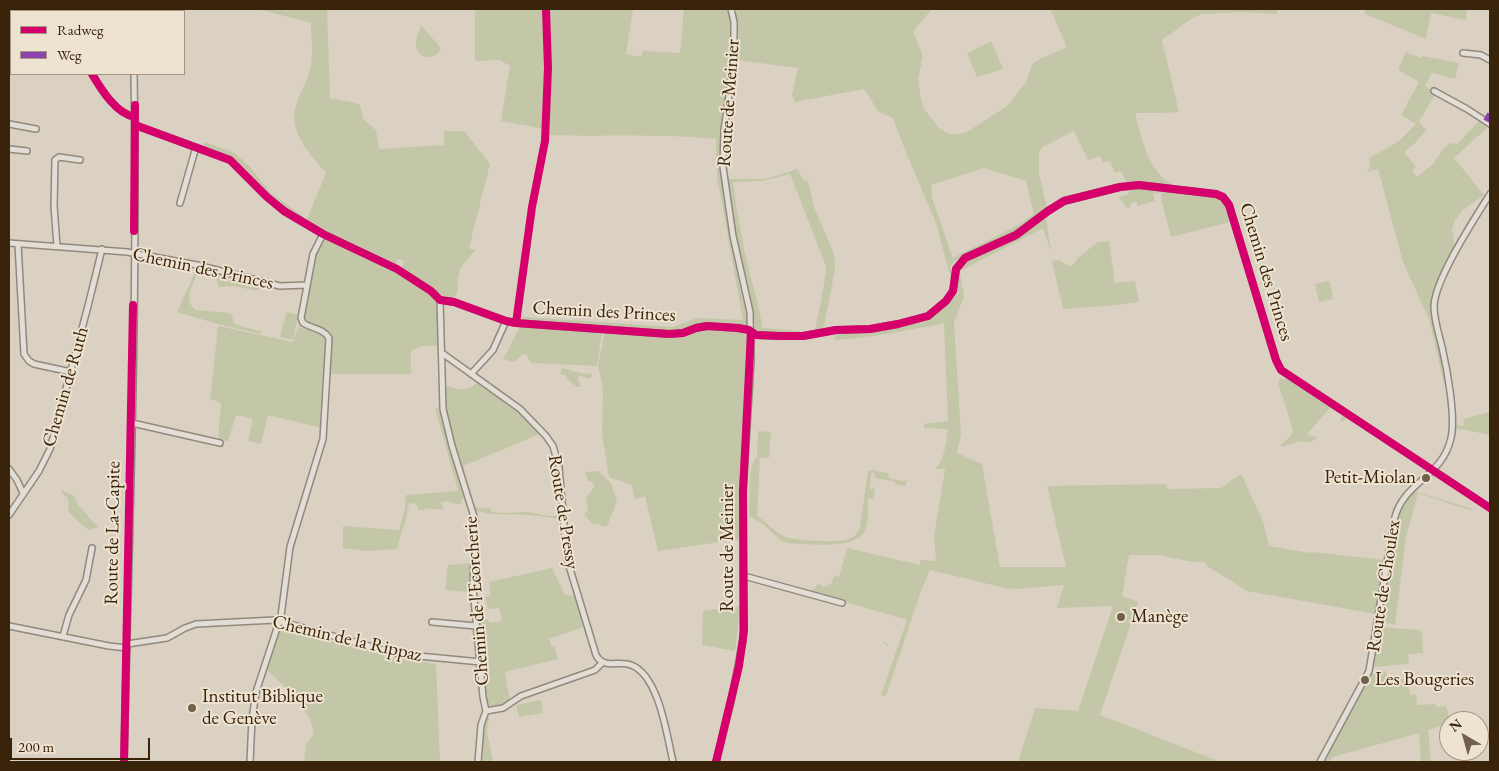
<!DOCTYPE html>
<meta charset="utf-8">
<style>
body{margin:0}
#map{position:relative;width:1499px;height:771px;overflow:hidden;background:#dad1c2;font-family:"EB Garamond",serif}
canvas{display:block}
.frame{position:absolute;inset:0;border:10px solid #39230b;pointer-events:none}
.legend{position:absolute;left:10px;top:10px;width:175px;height:65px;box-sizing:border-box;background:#eee2d0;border:1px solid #a69681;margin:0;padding:6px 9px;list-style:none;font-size:15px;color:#39230b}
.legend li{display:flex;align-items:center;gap:10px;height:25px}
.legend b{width:25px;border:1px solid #a69681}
.north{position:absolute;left:1439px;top:711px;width:50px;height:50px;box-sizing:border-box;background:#eee2d0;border:1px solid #a69681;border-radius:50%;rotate:322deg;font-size:14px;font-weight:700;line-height:20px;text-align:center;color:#39230b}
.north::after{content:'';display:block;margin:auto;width:18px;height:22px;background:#71604b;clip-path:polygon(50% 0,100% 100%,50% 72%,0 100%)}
.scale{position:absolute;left:10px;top:738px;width:140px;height:22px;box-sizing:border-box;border:2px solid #39230b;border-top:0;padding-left:6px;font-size:15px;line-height:18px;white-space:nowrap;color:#39230b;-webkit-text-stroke:4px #eee2d0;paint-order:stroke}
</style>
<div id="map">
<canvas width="1499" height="771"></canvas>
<div class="frame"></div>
<ul class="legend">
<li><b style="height:6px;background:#d6006c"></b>Radweg</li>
<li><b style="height:6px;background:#8e44ad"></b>Weg</li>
</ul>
<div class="north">N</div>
<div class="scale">200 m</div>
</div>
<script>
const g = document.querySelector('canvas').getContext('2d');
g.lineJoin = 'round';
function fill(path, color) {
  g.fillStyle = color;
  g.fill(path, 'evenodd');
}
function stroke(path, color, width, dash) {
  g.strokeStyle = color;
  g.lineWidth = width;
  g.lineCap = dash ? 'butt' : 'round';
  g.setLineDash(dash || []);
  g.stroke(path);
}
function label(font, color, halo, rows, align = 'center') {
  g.font = font + ' "EB Garamond",serif';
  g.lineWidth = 4;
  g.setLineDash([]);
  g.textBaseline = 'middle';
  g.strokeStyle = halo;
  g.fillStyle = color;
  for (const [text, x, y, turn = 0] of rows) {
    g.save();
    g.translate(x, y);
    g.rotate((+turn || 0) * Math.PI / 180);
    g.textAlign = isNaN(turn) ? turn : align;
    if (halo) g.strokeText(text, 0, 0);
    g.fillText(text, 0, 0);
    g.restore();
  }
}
fill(new Path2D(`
 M258,9H327L330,98L360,104L363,119L376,130L379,149L444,145V131H464L490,164L469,248L475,250C469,259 460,265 458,277C456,283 460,291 455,296C452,299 451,298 447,298L402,269L404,261L398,259L396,265C359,245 318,233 283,208C265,195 254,173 235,160C225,153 214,150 203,146L204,142L228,150L237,155L250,167L271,193L307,219L326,173C308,152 287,131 297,102C301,90 308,81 310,69C314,55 311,38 311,23Z
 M475,9H545L546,56L545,129L501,121L510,66L500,60L475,61Z
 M548,9H633L626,54L641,57L643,51L680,53L684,9H727C742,33 724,108 721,137C718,162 723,187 727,212C733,248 741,282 748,317L747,325L702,324L685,330L669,332L522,321L523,317L673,327L697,318L743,320L717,176L716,139C661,133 605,137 549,135L550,60Z
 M740,9H932L913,31L923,56L918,79L921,100L924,109L939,128L949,134H959L967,132L1007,106L1026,82L1032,65L1036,61L1067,47L1050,9H1277V14L1243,12L1203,14L1194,17L1162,40L1179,112L1166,113H1135C1143,140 1147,172 1175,186L1149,183L1128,184L1121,171L1115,173L1110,161L1103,162L1100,156L1088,160L1074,131L1043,147L1039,152V174L1047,208C1035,216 1025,226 1012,234C993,245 965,249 950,266L951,279L936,223L905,150L893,118L879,112L864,89L795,102L792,95L798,68L737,60L736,10ZM984,168L1026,181L1034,214C1009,233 980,243 953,258L932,198L931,185Z
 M1365,9H1467L1466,20L1431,13L1426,39L1365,14Z
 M421,25L441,48C438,55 432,58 424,57C411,49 417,37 421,25Z
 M991,41L1003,69L977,77L967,54Z
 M1406,52L1421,58L1423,56L1459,63L1455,79L1432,73L1425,86L1436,93L1419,122L1427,130L1414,144L1404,152L1416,167L1412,171L1417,177L1433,164L1444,148L1450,143L1457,144L1480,120L1489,126L1454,158L1484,195L1463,210L1455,220L1452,230L1455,248L1431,300V308L1443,363L1445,388L1429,319L1403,262L1378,169L1366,172L1370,168L1369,158L1398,142L1416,124L1401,115L1419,82L1398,70Z
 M797,169L804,181L808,180L814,207L834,254L835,269L824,327L815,331L826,273V266L790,174L762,181L733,182C737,212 742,242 749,271C754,290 760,308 762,328L800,331L799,334H796L759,333L755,328L753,311L742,266L729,195L728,179H765Z
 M1150,187L1218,197L1224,203L1230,222L1171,237L1161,198L1162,192L1153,194L1155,201L1137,206V202H1133L1128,209L1118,197L1127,195L1130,188Z
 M1047,214L1048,217L1046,219L1051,252L1043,228L960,271L964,297L954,322L961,435L957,453L982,464L1000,567H1066L1047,486L1166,484L1167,489L1221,488L1241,474L1263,521L1269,546L1311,553L1312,552L1385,560L1376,614L1247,591L1207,566L1204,562H1193L1158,555H1129L1122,596L1138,602L1100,715L1221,762H1018L1035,708L1078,711L1113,606L1057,608L1064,585L1018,589L1005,588L930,570L921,591L886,696L881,695L907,620L811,592L812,589H814L818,584L825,587L831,584L834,576L839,577L847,548L920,565V560L936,561L934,536L945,469H935C945,460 946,442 948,429L924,428V424L948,421L944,323C908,331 872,337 835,340L836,332C864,330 903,331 929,318C940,312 948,300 959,294L956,281L958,268L964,261L1008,243L1023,234Z
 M325,238C348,248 425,280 435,300C441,310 438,334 438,346H422L411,351V374H330L331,341L330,334L320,328L303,320C306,303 312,248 325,238Z
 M1109,241L1115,283L1135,281L1139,302C1114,306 1088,307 1063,309L1052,261L1059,260L1068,266H1072L1079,257L1098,242Z
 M197,268L265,285L266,287L261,288L257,291L234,286L219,287L216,278L206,277L199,273L197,274L189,293L190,304L195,310L230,313L232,315L234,324L262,332L261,334L218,324L177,312Z
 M1330,281L1333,299L1319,302L1315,284Z
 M286,312L298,315L293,340L280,337Z
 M218,326L293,342L298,327L326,336L320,414L322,428L268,415L261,444L248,441L253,419L236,415L228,441L218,440L221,403L210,399Z
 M520,327L602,333L597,366L531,363V361L528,360V356L523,354L514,362L503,359Z
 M706,328L741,331L746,336L748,351L741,481L740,539L658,551L645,496L637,499L634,497L632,485L609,477L602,435L603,390L598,365L605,332L675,336L690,334Z
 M445,359L443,363L444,385C459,389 465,393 477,383L523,416L540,434L463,466L474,505C478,510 485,507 491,509V512C503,514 515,512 527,512C538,513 548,518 558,515V519C547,517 537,515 526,515C513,514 487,516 475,510L455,450L444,403L443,361Z
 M562,368L585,374L591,373L592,377L587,379L580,375L578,378L581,387H577L566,378V375L560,374Z
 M1281,377L1283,379H1289L1346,416L1347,418L1339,423L1343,415L1330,408L1307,434L1317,438L1311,442L1300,441L1282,447L1280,445L1291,436L1293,430L1279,386V381Z
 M435,408L441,409L449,445L466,499H462L461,504C453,505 448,498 440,503L444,508L442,510L424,508V511L418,509L416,504L409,503C407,518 401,534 397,549L367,551L343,548V526L399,530L405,509L406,495L458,491Z
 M1490,412V435L1456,428V425L1464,426L1463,419Z
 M758,431L771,432L769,458L757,457Z
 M755,457L760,458L757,516C767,522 775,533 786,537C796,541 839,543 849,539C855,537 858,532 860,528L868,471L872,470L888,473L889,478L901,481L907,480L905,486L897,485L893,481L875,478L874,472L871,473L870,489L872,490L873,487L875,488L873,499H868C868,509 869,521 865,530C857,551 805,544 787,543L780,540L763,524L749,516L750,473Z
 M598,471L611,483L617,502L607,526L602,527L598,524H592L584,514L588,510L586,498L595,486L592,481H588L585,472Z
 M62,490L74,496L78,505L98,527L90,530L87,529L69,513L68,499L61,492Z
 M1414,491L1473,509L1469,510L1418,493L1406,537L1395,625L1381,622L1398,517L1402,507Z
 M470,563L469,592L445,590L448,565Z
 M552,568L565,595L575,596L584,627L549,639L552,647H555L558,659L505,672L510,701C498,709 489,712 485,695L478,620L488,619L489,623L502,621L499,608L488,609L485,597L491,596L489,582Z
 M740,606L735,651L702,645L703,611Z
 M280,627L393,658L436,664L440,762H304L306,744L314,734L310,719L293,694L265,668Z
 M1382,627L1419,630L1422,634L1423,653L1408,654L1409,664L1375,667L1373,665L1379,629Z
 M1377,671H1386V675L1404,679L1406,684H1408L1410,695L1416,694L1417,705L1435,704L1436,707L1446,706L1450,721L1449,723L1428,730L1431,762H1421L1419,733L1333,757L1329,762H1324L1371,675Z
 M541,700L543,713L519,717L516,705Z
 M487,716L489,718L487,732L493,762H480L483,728Z`), '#c3c7a8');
stroke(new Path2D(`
 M884,642L888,646`), '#aabfb8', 1);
const minor = new Path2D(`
 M73,9V11
 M132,9V11
 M100,11L102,9
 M146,11L147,9
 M9,13H11
 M1463,53L1481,55L1490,60
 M92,74C101,89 116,114 135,117
 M1434,91L1467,109L1490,124
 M9,124L36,129
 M135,125L230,160L267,197L284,211L323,234L397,269L431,291L440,300L454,302L506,321L516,323L669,334L683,333L696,328L707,326L738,328L749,330L756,335L779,336H803L836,330L870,329L898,324L928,316L946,301L953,291L956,269L965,258L1016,235L1048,211L1064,201L1120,187L1139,185L1216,194L1223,197L1229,205L1276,360L1281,370L1490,508
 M9,149L27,151
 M180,203L196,147
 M9,243L127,252L197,265L280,286L306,285
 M18,244L24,354L29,361L34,364L71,372
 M57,246L54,206L55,160L59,157L80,160
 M440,300L443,409L452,446L475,520L473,588L483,697L486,711L481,725L478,762
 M442,353L520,409L546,436L553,446L559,467L567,559L596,655C604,670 618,660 631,665C659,675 667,736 673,762
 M471,374L493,350L506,321
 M132,423L220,443
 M9,469L17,480L23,493
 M9,515L39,471L50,449L88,306L102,249
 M744,576L842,603
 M432,622L476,626
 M9,626L109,646L127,648
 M63,636L69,615L86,580L92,548
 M127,644L167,638L185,628L196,624L275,620L398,654L481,662
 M486,711L503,708L521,696L595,670L603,662
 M124,762C129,533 138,303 134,74
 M250,762L252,719L256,692L281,616L290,547L323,439L329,338C323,328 312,329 303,323L301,318L313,254L323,234
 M716,762L732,697L743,640V491L751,360L750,312L733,236L723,167L724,130L734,60V22L731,9
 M1320,762L1369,671L1394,521C1402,481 1442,479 1451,438C1456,417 1447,369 1442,347C1439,334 1434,320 1434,306C1435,279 1475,218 1490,194`);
stroke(minor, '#91897d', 8);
stroke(minor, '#e2ded6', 5);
stroke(new Path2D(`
 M1486,121L1490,114`), '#8e44ad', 6, [12, 6]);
stroke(new Path2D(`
 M92,74C101,89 116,114 135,117
 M135,125L230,160L267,197L284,211L323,234L397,269L431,291L440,300L454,302L506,321L516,323L669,334L683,333L696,328L707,326L738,328L749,330L756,335L779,336H803L836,330L870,329L898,324L928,316L946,301L953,291L956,269L965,258L1016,235L1048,211L1064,201L1120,187L1139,185L1216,194L1223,197L1229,205L1276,360L1281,370L1490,508
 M134,231L135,105
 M516,323L532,207L545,141L548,68L546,9
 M124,762L133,305
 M716,762L739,666L744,631L743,491L751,332`), '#d6006c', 8);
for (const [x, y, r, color] of [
 [1426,478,5,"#71604b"],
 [1121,617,5,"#71604b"],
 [1365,680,5,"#71604b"],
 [192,708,5,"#71604b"]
]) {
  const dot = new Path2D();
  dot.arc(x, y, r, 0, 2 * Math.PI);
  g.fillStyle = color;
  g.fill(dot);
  stroke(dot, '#eee2d0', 2);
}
label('19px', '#39230b', '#eee2d0', [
 ["Route de Meinier",729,103,-86],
 ["Chemin des Princes",203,269,12],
 ["Chemin des Princes",1266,272,73],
 ["Chemin des Princes",604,312,3],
 ["Chemin de Ruth",66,387,-74],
 ["Route de Pressy",563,512,81],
 ["Route de La-Capite",113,533,-89],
 ["Route de Meinier",728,548,-90],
 ["Route de Choulex",1384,586,-81],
 ["Chemin de l'Ecorcherie",477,601,-94],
 ["Chemin de la Rippaz",347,639,13]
]);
label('19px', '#39230b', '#eee2d0', [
 ["Petit-Miolan",1416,478,"right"],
 ["Manège",1131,617],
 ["Les Bougeries",1375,680],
 ["Institut Biblique",202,697],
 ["de Genève",202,719]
], 'left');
</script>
